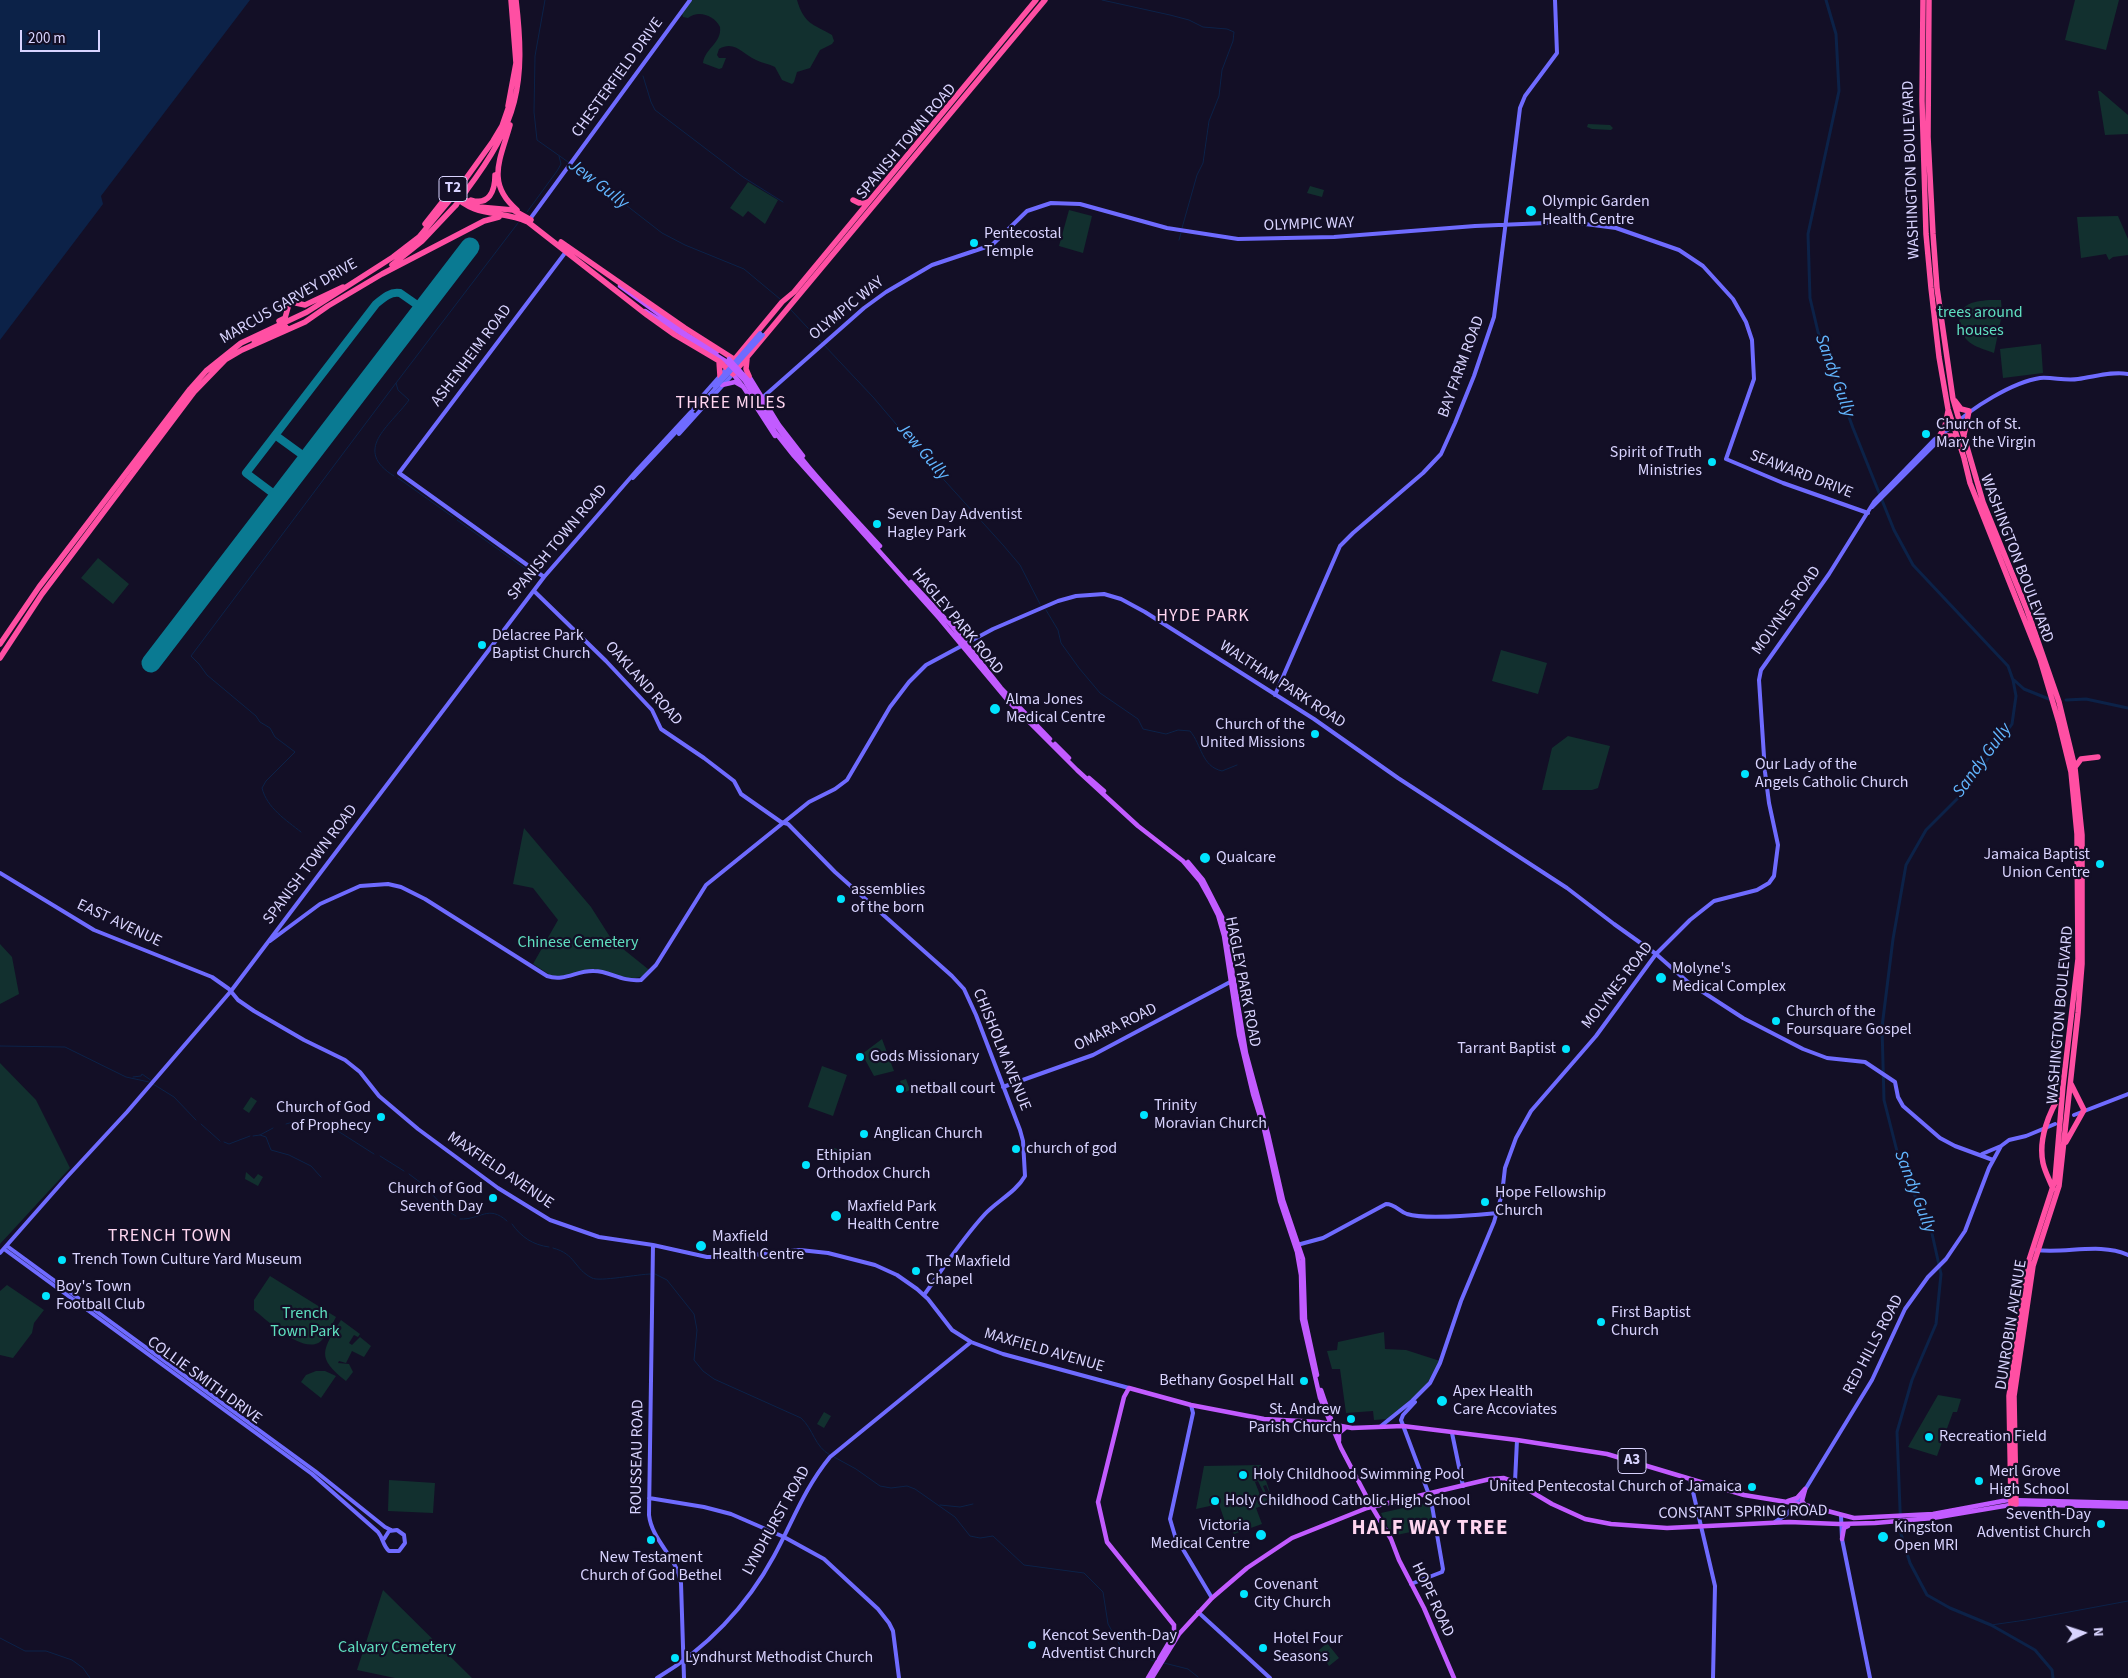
<!DOCTYPE html>
<style>
body{margin:0}
#map{position:relative;width:2128px;height:1678px;overflow:hidden;background:#130f26;font-family:"Source Sans 3",sans-serif}
canvas{display:block}
.north{position:absolute;left:2058px;top:1608px;width:50px;height:50px;-webkit-text-stroke:4px #130f26;paint-order:stroke;rotate:86deg;font-size:14px;font-weight:700;line-height:20px;text-align:center;color:#d9d4ff}
.north::after{content:'';display:block;margin:auto;width:18px;height:22px;background:#d9d4ff;clip-path:polygon(50% 0,100% 100%,50% 72%,0 100%)}
.scale{position:absolute;left:20px;top:30px;width:80px;height:22px;box-sizing:border-box;border:2px solid #d9d4ff;border-top:0;padding-left:6px;font-size:15px;line-height:18px;white-space:nowrap;color:#d9d4ff;-webkit-text-stroke:4px #130f26;paint-order:stroke}
</style>
<div id="map">
<canvas width="2128" height="1678"></canvas>
<div class="north">N</div>
<div class="scale">200 m</div>
</div>
<script>
const g = document.querySelector('canvas').getContext('2d');
g.lineJoin = 'round';
function fill(path, color) {
  g.fillStyle = color;
  g.fill(path, 'evenodd');
}
function stroke(path, color, width, dash) {
  g.strokeStyle = color;
  g.lineWidth = width;
  g.lineCap = dash ? 'butt' : 'round';
  g.setLineDash(dash || []);
  g.stroke(path);
}
function label(font, color, halo, rows, align = 'center') {
  g.font = font + ' "Source Sans 3",sans-serif';
  g.lineWidth = 4.5;
  g.setLineDash([]);
  g.textBaseline = 'middle';
  g.strokeStyle = halo;
  g.fillStyle = color;
  for (const [text, x, y, turn = 0] of rows) {
    g.save();
    g.translate(x, y);
    g.rotate((+turn || 0) * Math.PI / 180);
    g.textAlign = isNaN(turn) ? turn : align;
    if (halo) g.strokeText(text, 0, 0);
    g.fillText(text, 0, 0);
    g.restore();
  }
}
fill(new Path2D(`
 M690,0H797C804,24 813,24 832,35L834,41L832,44L820,50L810,68L797,72L794,82L792,84L782,80L775,67C769,64 762,63 756,60C742,54 735,40 719,49L717,55L719,58H726L722,68L719,69L703,63C705,48 722,43 720,27C714,15 698,10 688,18L683,17L682,14Z
 M2075,0H2119L2106,50L2065,40Z
 M2098,91H2100L2128,115V134L2105,135Z
 M1588,124L1610,125L1613,128L1611,130L1592,129L1587,127Z
 M748,182L778,200L765,224L748,211L743,217L730,208Z
 M1310,186L1324,190L1322,197L1307,193Z
 M1069,210L1092,216L1083,253L1059,246Z
 M2118,216L2128,239V255L2113,257L2109,260L2106,254L2081,258L2077,217Z
 M1989,300H2001L2002,314L1994,353C1987,350 1978,348 1972,344C1960,337 1954,315 1966,306C1973,301 1981,301 1989,300Z
 M2041,344L2043,373L2003,378L2000,349Z
 M98,558L129,584L113,604L81,578Z
 M1501,650L1547,663L1538,694L1492,681Z
 M1568,736L1610,746L1598,788L1592,790H1542L1552,748Z
 M524,828L591,907L612,940L648,969L650,971L644,976L631,979L600,971L560,977L550,975L533,964L558,920L533,888L513,884Z
 M0,944L12,957L19,994L0,1004Z
 M882,1039L894,1071L874,1076L862,1054Z
 M0,1063L36,1100L70,1168L0,1244Z
 M822,1066L847,1075L833,1116L808,1107Z
 M906,1079L910,1090L901,1094L897,1086L900,1084L904,1091L900,1081Z
 M251,1097L257,1101L249,1113L243,1109Z
 M834,1148L841,1150L837,1163L830,1160Z
 M246,1172L254,1179L258,1174L263,1177L258,1186L245,1179Z
 M270,1276L336,1317C332,1325 327,1335 321,1341C304,1356 267,1320 254,1310V1300Z
 M7,1285L44,1310L34,1323L32,1333L13,1358L0,1355V1291Z
 M341,1320L360,1334L358,1337L354,1335L349,1343L352,1345L360,1337L371,1346L364,1357L352,1351L346,1363L339,1361L338,1363L349,1364L353,1372L346,1381C315,1357 323,1350 341,1320Z
 M1384,1332L1385,1349L1406,1350L1440,1361L1425,1387L1388,1419L1374,1420L1373,1411L1346,1413L1340,1369H1332L1327,1351L1337,1350L1338,1342Z
 M316,1371H325L336,1376L321,1398L301,1382L306,1375Z
 M1938,1395L1961,1399L1957,1412H1953L1937,1456L1908,1447Z
 M824,1412L831,1416L824,1428L817,1424Z
 M1261,1465L1273,1502L1256,1508L1262,1524L1234,1534L1232,1530L1228,1531L1219,1504L1196,1509L1204,1466ZM1258,1481L1264,1494L1266,1493L1263,1486L1266,1485L1270,1494L1257,1500V1497L1260,1495L1255,1482Z
 M389,1480L435,1483L433,1513L388,1511Z
 M1430,1502L1434,1527L1392,1536L1381,1513Z
 M383,1590L472,1678H395L357,1670Z
 M1327,1643L1339,1658L1329,1666L1326,1661L1331,1657L1325,1661L1322,1656L1330,1649L1321,1655L1318,1651Z`), '#12302f');
fill(new Path2D(`
 M0,0H250L101,196L103,204L0,340Z`), '#0c2248');
stroke(new Path2D(`
 M545,0L535,56L534,112L537,140L595,181L662,233L685,245L744,269L780,299
 M1102,0L1170,15L1189,20L1203,27L1227,29L1234,32L1233,41L1222,70L1219,96L1209,121L1203,163L1197,175L1182,228
 M643,76L651,102L655,110L743,177L783,202
 M527,212L557,171L561,164L559,156
 M1179,240L1181,233
 M791,310L873,397L936,471L1003,545L1020,565L1040,604
 M394,476C352,450 389,427 409,400L398,390L396,383L518,223
 M398,478L453,517
 M457,520L537,577
 M1046,610L1058,630L1061,643L1079,668L1100,693L1138,719L1143,729L1166,734L1178,730L1190,731C1202,745 1201,766 1222,771L1237,765
 M301,832C286,820 267,808 262,788L266,781L295,752L275,737L270,728L260,722L256,716L207,675L199,664L191,656L396,383
 M0,1046L65,1047L126,1077L149,1082
 M133,1077L141,1076L142,1074L152,1081
 M153,1084L174,1097L196,1120
 M201,1124L220,1141
 M286,1124L311,1117L326,1124
 M330,1126L374,1154
 M260,1135L266,1137L271,1150L289,1155L311,1166L321,1177
 M253,1136L260,1135L273,1128
 M224,1142L229,1144L250,1136
 M380,1156L404,1171
 M409,1174L425,1186
 M429,1191L445,1208
 M448,1211L456,1216
 M460,1219C481,1220 488,1204 507,1221
 M512,1224C521,1237 533,1245 549,1247
 M553,1248C576,1254 574,1269 592,1278C599,1282 639,1274 651,1274
 M655,1274L667,1280L694,1314L697,1330L694,1360L703,1371L714,1379L801,1418C814,1430 814,1446 830,1455
 M834,1457L856,1469L880,1486L891,1488L907,1486L915,1489L955,1517L970,1536L980,1538L993,1536L1024,1565L1084,1573L1103,1592L1108,1624L1121,1647L1128,1652L1154,1661
 M940,1505L960,1507L973,1504
 M1991,1625L2026,1620L2128,1601
 M0,1638L25,1651H46L72,1660L83,1668L90,1678
 M1164,1663L1188,1669L1198,1677`), '#0c2248', 1);
stroke(new Path2D(`
 M1826,0L1836,34L1839,91L1808,234L1810,298L1818,332L1853,428L1894,530L1913,565L2008,666L2013,680L2016,696L2012,724L1966,790L1926,830L1906,865L1893,939L1882,1027L1884,1100L1901,1167L1931,1229L1941,1274L1936,1324L1912,1380L1897,1432L1901,1534L1910,1563L1927,1595L1950,1608L1991,1625L2035,1650L2052,1670L2053,1678
 M2014,680L2024,689L2049,699
 M2066,700L2086,699L2128,708`), '#0c2248', 3);
stroke(new Path2D(`
 M275,435L308,459
 M278,497L246,473L376,304C383,298 391,291 400,293L423,309`), '#0a7a92', 8);
stroke(new Path2D(`
 M151,663L470,247`), '#0a7a92', 19);
stroke(new Path2D(`
 M530,219L690,0
 M762,398L864,308L886,292L932,265L992,245L1027,211L1051,203L1080,204L1167,228L1238,239L1334,237L1475,226L1570,222L1616,228L1679,250L1703,266L1733,299L1746,322L1752,340L1754,379L1726,459L1783,483L1868,513
 M696,403L727,368
 M1952,427C1971,408 2013,382 2040,378C2053,377 2065,381 2078,379C2094,377 2112,371 2128,374
 M679,434L733,374
 M633,478L693,414
 M1872,507L1944,435
 M544,577L399,473L565,253
 M534,591L606,661L652,710L661,729L704,758L734,781L741,794L781,822L788,824L835,872L952,976L964,989L976,1015L1020,1130L1023,1141L1025,1176C1016,1192 997,1201 985,1214C962,1239 944,1267 924,1295
 M1275,695L1340,546L1353,533L1423,473L1441,454L1455,423L1474,376L1494,317L1520,108L1525,96L1557,53L1555,0
 M0,873L94,930L212,977L229,989L238,1000L254,1011L304,1040L345,1060L360,1072L379,1096L418,1129L498,1188L550,1220L599,1237L653,1245L707,1257H734L800,1250L828,1253L875,1265L897,1275L917,1289L928,1299L952,1330L971,1342L1003,1354L1129,1388
 M270,941L320,904L360,886L388,884L401,887L425,899L547,976C565,982 577,970 594,971C610,971 621,982 641,980L656,965L706,885L809,802L835,789L847,780L890,707L909,682L926,665L993,629L1058,601L1076,596L1104,594L1121,599L1145,612L1314,719L1398,778L1567,888L1614,924L1656,954L1689,983L1743,1018L1803,1049L1827,1058L1865,1062L1895,1082L1898,1097L1903,1106L1940,1138L1955,1146L1993,1160
 M1003,1087L1093,1055L1232,981
 M2074,1115L2128,1094
 M1982,1154L2001,1146
 M653,1245L649,1515C652,1541 677,1557 681,1583L684,1678
 M1297,1245L1323,1238L1386,1204C1395,1204 1399,1211 1407,1214C1427,1220 1475,1215 1497,1213
 M7,1246L315,1471L385,1527L391,1530
 M4,1249L312,1474L378,1532C383,1538 383,1546 389,1551H399L405,1543L404,1535L397,1530L389,1531L384,1539
 M2036,1250C2066,1254 2100,1242 2128,1255
 M0,1253L66,1178L127,1112L231,991L544,577L638,469L700,402
 M1191,1405L1193,1413L1170,1519L1175,1536L1212,1598
 M1381,1426L1412,1401L1430,1383L1440,1363L1461,1301L1494,1222L1502,1194L1505,1168L1516,1138L1531,1111L1596,1036L1656,954L1690,920L1714,901L1757,890L1769,883L1774,876L1778,845L1769,803L1765,772L1759,680L1761,670L1829,574L1874,502L1935,439L1953,426
 M1452,1433L1463,1486
 M1690,1479L1715,1586L1713,1678
 M1515,1482L1517,1440
 M649,1498L704,1507L731,1514L784,1537L824,1559L878,1609L889,1623L893,1631L899,1678
 M1841,1516L1842,1539L1870,1678
 M1775,1522L1787,1514L1800,1498L1872,1380L1905,1309L1928,1277L1946,1259L1965,1231L1989,1168L2001,1146L2009,1140L2026,1136L2055,1124
 M1411,1584L1442,1572L1443,1569L1431,1500L1401,1420L1403,1415L1415,1402
 M1198,1612L1270,1678
 M657,1678C706,1649 747,1606 774,1556C793,1521 804,1489 830,1457L971,1342`), '#6f6bff', 4);
stroke(new Path2D(`
 M620,286L689,336L717,352
 M645,311L727,362
 M747,373L779,425L803,456
 M733,374L744,388L775,436
 M722,385L735,382L742,386
 M761,403C794,455 838,500 880,546
 M759,405L775,432L794,456L939,618L1010,703L1077,770L1138,826L1183,861L1200,881L1210,899L1218,915L1224,936L1239,1035L1253,1094L1264,1129L1280,1201L1297,1252L1301,1275L1302,1319L1320,1398L1341,1448L1372,1507L1391,1539L1399,1560L1424,1608L1454,1678
 M911,582L952,626L1001,688L1050,739
 M1055,744L1069,758
 M1089,778L1104,791
 M1188,862L1203,880L1224,921L1246,1053L1268,1134L1283,1200L1303,1259L1305,1319L1317,1375
 M1321,1390L1333,1425
 M1339,1441V1433L1345,1428
 M1805,1490L1802,1501L1805,1505
 M1788,1501L1797,1498L1805,1489
 M1842,1539L1844,1528L1848,1526
 M1174,1625L1107,1542L1098,1502L1124,1397L1129,1388L1191,1405L1264,1419L1319,1422L1352,1428L1403,1426L1517,1440L1607,1454L1744,1495L1805,1505L1854,1518L1933,1514L2008,1500L2128,1503
 M1148,1678L1174,1634V1625
 M1152,1678L1179,1634L1212,1598L1247,1568L1292,1538L1367,1508L1490,1479L1504,1478L1515,1482L1552,1504L1585,1519L1611,1524L1667,1528L1789,1522L1839,1524L1875,1523L1933,1518L2016,1504L2128,1507`), '#c25bff', 4.5);
stroke(new Path2D(`
 M1923,0L1922,101L1926,234L1931,288L1939,357L1948,409L1964,458L1970,483L2040,659L2059,723L2071,772L2077,834L2078,959L2063,1086L2055,1180L2029,1260L2009,1396L2011,1504
 M1929,0L1928,137L1933,234L1937,288L1953,399L1983,502L2027,610L2059,702L2075,768L2082,835V964L2078,1013L2059,1186L2033,1266L2014,1396L2016,1504
 M508,106L516,63L511,0
 M510,125C501,158 485,183 517,210
 M466,191C518,122 526,85 516,0
 M454,195C474,218 503,210 528,222L647,315L675,335L719,361L733,374L1045,0
 M458,196L479,207L513,210L531,220
 M471,200C489,206 495,191 495,175
 M853,200L859,203L867,202
 M425,224L458,182
 M561,242L685,328L737,361
 M392,265L422,241L456,205
 M298,297L296,303L305,305L343,287
 M279,321L285,318L289,304
 M254,344L255,339L286,327
 M747,359L746,369L749,376
 M719,361L720,376
 M729,366L782,302L794,292L1036,0
 M1955,401L1961,409L1969,411L1964,435
 M1940,435L1945,426L1948,411
 M1943,436H1952L1958,439
 M0,644L39,587L190,389L206,371L241,343L307,312L393,257L419,237L454,195L493,141L502,126L510,103
 M0,658L42,594L194,392L225,360L242,350L305,322L328,306L382,274L484,221L499,217
 M2075,767L2081,759L2098,757
 M2066,1142L2084,1110L2071,1084
 M2053,1189C2050,1181 2045,1172 2043,1163C2038,1139 2049,1112 2062,1092`), '#ff4fa3', 5.5);
stroke(new Path2D(`
 M714,386L760,333
 M702,403L763,335`), '#6f6bff', 4);
stroke(new Path2D(`
 M729,359L750,382L761,403
 M727,362L745,381L759,405`), '#c25bff', 4.5);
stroke(new Path2D(`
 M456,205L466,191`), '#ff4fa3', 5.5);
for (const [x, y, r, color] of [
 [1531,211,6,"#00e5ff"],
 [974,243,5,"#00e5ff"],
 [1926,434,5,"#00e5ff"],
 [1712,462,5,"#00e5ff"],
 [877,524,5,"#00e5ff"],
 [482,645,5,"#00e5ff"],
 [995,709,6,"#00e5ff"],
 [1315,734,5,"#00e5ff"],
 [1745,774,5,"#00e5ff"],
 [1205,858,6,"#00e5ff"],
 [2100,864,5,"#00e5ff"],
 [841,899,5,"#00e5ff"],
 [1661,978,6,"#00e5ff"],
 [1776,1021,5,"#00e5ff"],
 [1566,1049,5,"#00e5ff"],
 [860,1057,5,"#00e5ff"],
 [900,1089,5,"#00e5ff"],
 [1144,1115,5,"#00e5ff"],
 [381,1117,5,"#00e5ff"],
 [864,1134,5,"#00e5ff"],
 [1016,1149,5,"#00e5ff"],
 [806,1165,5,"#00e5ff"],
 [493,1198,5,"#00e5ff"],
 [1485,1202,5,"#00e5ff"],
 [836,1216,6,"#00e5ff"],
 [701,1246,6,"#00e5ff"],
 [62,1260,5,"#00e5ff"],
 [916,1271,5,"#00e5ff"],
 [46,1296,5,"#00e5ff"],
 [1601,1322,5,"#00e5ff"],
 [1304,1381,5,"#00e5ff"],
 [1442,1401,6,"#00e5ff"],
 [1351,1419,5,"#00e5ff"],
 [1929,1437,5,"#00e5ff"],
 [1243,1475,5,"#00e5ff"],
 [1979,1481,5,"#00e5ff"],
 [1752,1487,5,"#00e5ff"],
 [1215,1501,5,"#00e5ff"],
 [2101,1524,5,"#00e5ff"],
 [1261,1535,6,"#00e5ff"],
 [1883,1537,6,"#00e5ff"],
 [651,1540,5,"#00e5ff"],
 [1244,1594,5,"#00e5ff"],
 [1032,1645,5,"#00e5ff"],
 [1263,1648,5,"#00e5ff"],
 [675,1658,5,"#00e5ff"]
]) {
  const dot = new Path2D();
  dot.arc(x, y, r, 0, 2 * Math.PI);
  g.fillStyle = color;
  g.fill(dot);
  stroke(dot, '#130f26', 2);
}
for (const [x, y, w] of [
 [453,189,28],
 [1632,1461,28]
]) {
  const box = new Path2D();
  box.roundRect(x - w / 2, y - 12.5, w, 25, 4);
  g.fillStyle = '#130f26';
  g.fill(box);
  stroke(box, '#d9d4ff', 1);
}
label('bold 15px', '#d9d4ff', null, [
 ["T2",453,189],
 ["A3",1632,1461]
]);
label('16px', '#d9d4ff', '#130f26', [
 ["CHESTERFIELD DRIVE",618,78,-54],
 ["SPANISH TOWN ROAD",907,142,-50],
 ["WASHINGTON BOULEVARD",1912,170,-92],
 ["OLYMPIC WAY",1309,225,-2],
 ["MARCUS GARVEY DRIVE",289,302,-30],
 ["OLYMPIC WAY",847,309,-39],
 ["ASHENHEIM ROAD",472,356,-53],
 ["BAY FARM ROAD",1462,367,-70],
 ["SEAWARD DRIVE",1801,475,21],
 ["SPANISH TOWN ROAD",558,543,-50],
 ["WASHINGTON BOULEVARD",2016,559,69],
 ["MOLYNES ROAD",1787,611,-54],
 ["HAGLEY PARK ROAD",957,622,50],
 ["OAKLAND ROAD",643,684,48],
 ["WALTHAM PARK ROAD",1282,685,33],
 ["SPANISH TOWN ROAD",311,865,-53],
 ["EAST AVENUE",119,924,25],
 ["HAGLEY PARK ROAD",1242,982,79],
 ["MOLYNES ROAD",1618,986,-52],
 ["WASHINGTON BOULEVARD",2061,1015,-85],
 ["OMARA ROAD",1116,1028,-26],
 ["CHISHOLM AVENUE",1001,1050,68],
 ["MAXFIELD AVENUE",500,1171,34],
 ["DUNROBIN AVENUE",2012,1325,-81],
 ["RED HILLS ROAD",1874,1345,-62],
 ["MAXFIELD AVENUE",1044,1351,16],
 ["COLLIE SMITH DRIVE",204,1381,36],
 ["ROUSSEAU ROAD",638,1457,-89],
 ["CONSTANT SPRING ROAD",1743,1513,-1],
 ["LYNDHURST ROAD",777,1521,-61],
 ["HOPE ROAD",1432,1600,65]
]);
label('16px', '#d9d4ff', '#130f26', [
 ["Olympic Garden",1542,202],
 ["Health Centre",1542,220],
 ["Pentecostal",984,234],
 ["Temple",984,252],
 ["Church of St.",1936,425],
 ["Mary the Virgin",1936,443],
 ["Spirit of Truth",1702,453,"right"],
 ["Ministries",1702,471,"right"],
 ["Seven Day Adventist",887,515],
 ["Hagley Park",887,533],
 ["Delacree Park",492,636],
 ["Baptist Church",492,654],
 ["Alma Jones",1006,700],
 ["Medical Centre",1006,718],
 ["Church of the",1305,725,"right"],
 ["United Missions",1305,743,"right"],
 ["Our Lady of the",1755,765],
 ["Angels Catholic Church",1755,783],
 ["Jamaica Baptist",2090,855,"right"],
 ["Union Centre",2090,873,"right"],
 ["Qualcare",1216,858],
 ["assemblies",851,890],
 ["of the born",851,908],
 ["Molyne's",1672,969],
 ["Medical Complex",1672,987],
 ["Church of the",1786,1012],
 ["Foursquare Gospel",1786,1030],
 ["Tarrant Baptist",1556,1049,"right"],
 ["Gods Missionary",870,1057],
 ["netball court",910,1089],
 ["Trinity",1154,1106],
 ["Moravian Church",1154,1124],
 ["Church of God",371,1108,"right"],
 ["of Prophecy",371,1126,"right"],
 ["Anglican Church",874,1134],
 ["church of god",1026,1149],
 ["Ethipian",816,1156],
 ["Orthodox Church",816,1174],
 ["Church of God",483,1189,"right"],
 ["Seventh Day",483,1207,"right"],
 ["Hope Fellowship",1495,1193],
 ["Church",1495,1211],
 ["Maxfield Park",847,1207],
 ["Health Centre",847,1225],
 ["Maxfield",712,1237],
 ["Health Centre",712,1255],
 ["Trench Town Culture Yard Museum",72,1260],
 ["The Maxfield",926,1262],
 ["Chapel",926,1280],
 ["Boy's Town",56,1287],
 ["Football Club",56,1305],
 ["First Baptist",1611,1313],
 ["Church",1611,1331],
 ["Bethany Gospel Hall",1294,1381,"right"],
 ["Apex Health",1453,1392],
 ["Care Accoviates",1453,1410],
 ["St. Andrew",1341,1410,"right"],
 ["Parish Church",1341,1428,"right"],
 ["Recreation Field",1939,1437],
 ["Merl Grove",1989,1472],
 ["High School",1989,1490],
 ["Holy Childhood Swimming Pool",1253,1475],
 ["United Pentecostal Church of Jamaica",1742,1487,"right"],
 ["Holy Childhood Catholic High School",1225,1501],
 ["Seventh-Day",2091,1515,"right"],
 ["Adventist Church",2091,1533,"right"],
 ["Victoria",1250,1526,"right"],
 ["Medical Centre",1250,1544,"right"],
 ["Kingston",1894,1528],
 ["Open MRI",1894,1546],
 ["New Testament",651,1558,"center"],
 ["Church of God Bethel",651,1576,"center"],
 ["Covenant",1254,1585],
 ["City Church",1254,1603],
 ["Kencot Seventh-Day",1042,1636],
 ["Adventist Church",1042,1654],
 ["Hotel Four",1273,1639],
 ["Seasons",1273,1657],
 ["Lyndhurst Methodist Church",685,1658]
], 'left');
label('16px', '#5fe0c0', '#130f26', [
 ["trees around",1980,313],
 ["houses",1980,331],
 ["Chinese Cemetery",578,943],
 ["Trench",305,1314],
 ["Town Park",305,1332],
 ["Calvary Cemetery",397,1648]
]);
label('italic 18px', '#62b6ff', '#130f26', [
 ["Jew Gully",598,185,37],
 ["Sandy Gully",1834,376,70],
 ["Jew Gully",922,452,49],
 ["Sandy Gully",1983,761,-54],
 ["Sandy Gully",1914,1192,69]
]);
g.letterSpacing = '1px';
label('18px', '#ffd6f0', '#130f26', [
 ["THREE MILES",731,404],
 ["HYDE PARK",1203,617],
 ["TRENCH TOWN",170,1237]
]);
g.letterSpacing = '0px';
g.letterSpacing = '1px';
label('bold 21px', '#ffd6f0', '#130f26', [
 ["HALF WAY TREE",1430,1529]
]);
g.letterSpacing = '0px';
</script>
